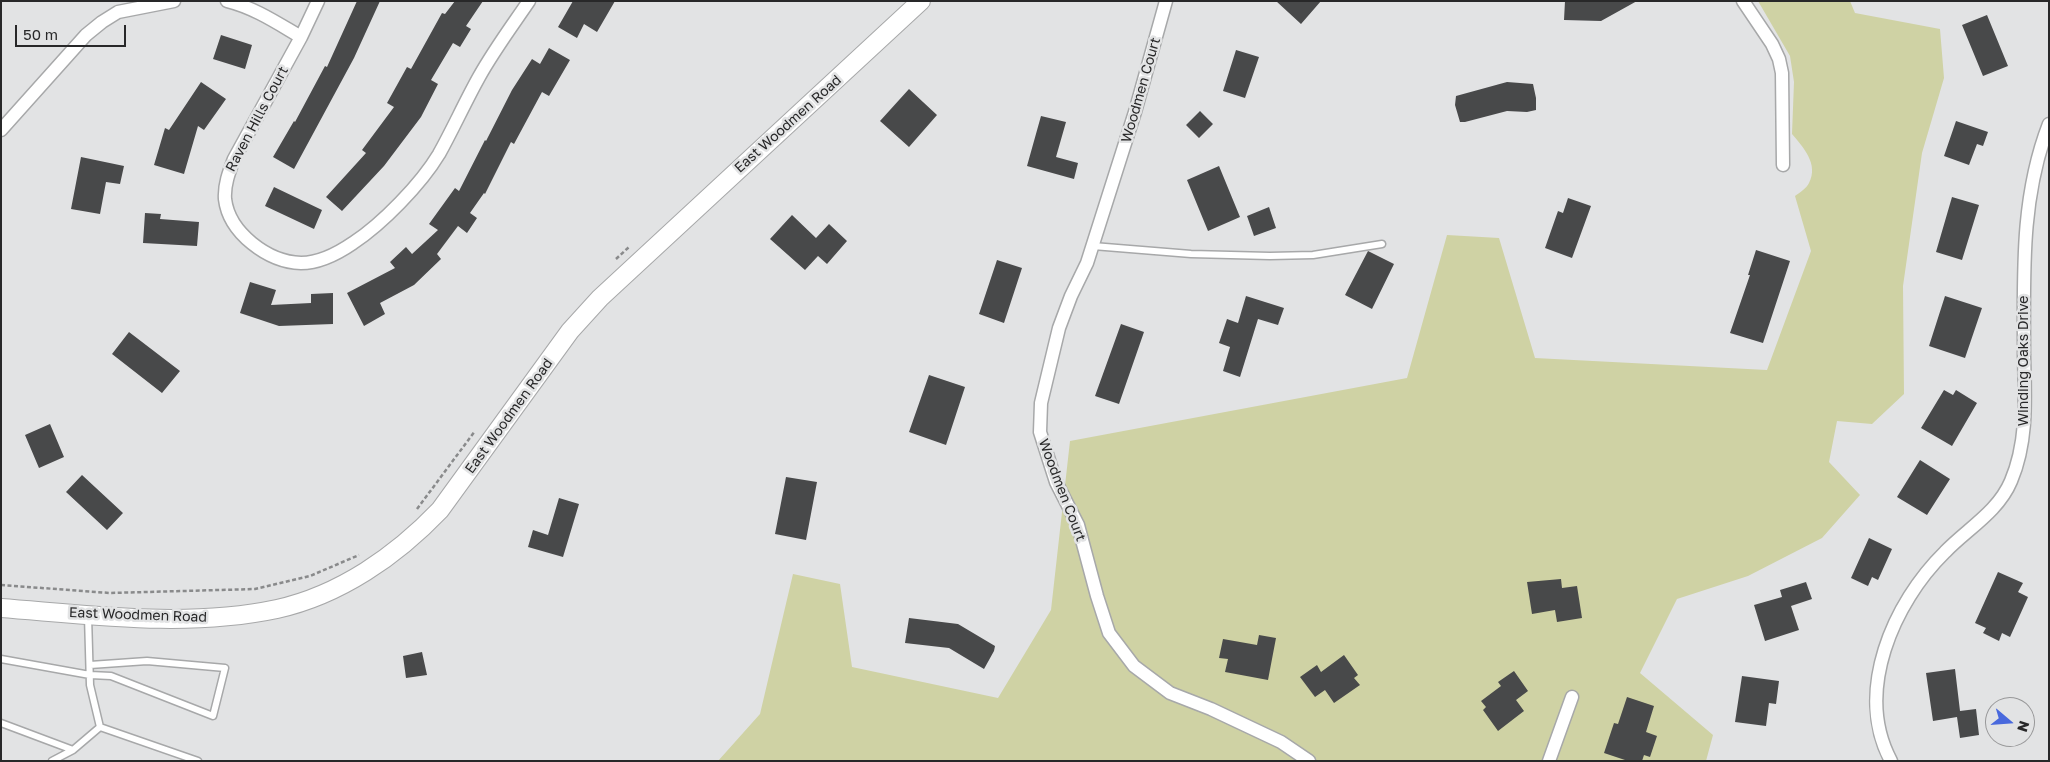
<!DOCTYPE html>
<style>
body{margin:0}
#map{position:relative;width:2050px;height:762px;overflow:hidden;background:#e2e3e4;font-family:"Golos Text",sans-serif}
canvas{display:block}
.frame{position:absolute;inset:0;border:2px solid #282829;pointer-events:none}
.north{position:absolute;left:1985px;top:697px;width:50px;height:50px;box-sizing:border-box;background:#e2e3e4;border:1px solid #989899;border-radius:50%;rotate:108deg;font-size:14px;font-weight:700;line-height:20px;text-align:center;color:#282829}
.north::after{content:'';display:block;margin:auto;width:18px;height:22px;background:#4969dd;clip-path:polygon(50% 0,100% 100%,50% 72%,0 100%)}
.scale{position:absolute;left:15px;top:25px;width:111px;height:22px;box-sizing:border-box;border:2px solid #282829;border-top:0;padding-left:6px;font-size:15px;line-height:18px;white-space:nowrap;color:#282829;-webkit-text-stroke:4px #e2e3e4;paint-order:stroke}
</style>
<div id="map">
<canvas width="2050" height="762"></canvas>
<div class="frame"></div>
<div class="north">N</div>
<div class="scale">50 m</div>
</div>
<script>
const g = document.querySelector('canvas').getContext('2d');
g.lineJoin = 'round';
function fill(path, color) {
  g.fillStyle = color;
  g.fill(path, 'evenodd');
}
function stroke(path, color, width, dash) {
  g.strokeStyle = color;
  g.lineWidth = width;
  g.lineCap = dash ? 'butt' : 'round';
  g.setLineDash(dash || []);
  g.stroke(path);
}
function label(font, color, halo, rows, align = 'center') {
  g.font = font + ' "Golos Text",sans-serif';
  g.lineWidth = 5;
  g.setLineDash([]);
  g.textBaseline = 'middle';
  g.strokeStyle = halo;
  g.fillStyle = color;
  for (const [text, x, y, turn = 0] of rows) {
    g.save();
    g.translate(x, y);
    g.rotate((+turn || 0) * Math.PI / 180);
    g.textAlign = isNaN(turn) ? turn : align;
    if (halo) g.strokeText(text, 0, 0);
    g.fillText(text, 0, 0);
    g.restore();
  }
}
fill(new Path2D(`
 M1758,1H1850L1855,13L1940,29L1944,78L1922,153L1903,286L1904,394L1872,424L1837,421L1829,462L1860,495L1822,538L1748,576L1677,599L1640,673L1713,735L1706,761H718L760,714L793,574L840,584L852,667L998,698L1051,610L1070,441L1407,378L1447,235L1499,238L1535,358L1767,370L1811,251L1795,196C1799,193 1807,188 1809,183C1819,164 1803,147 1792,134L1794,82L1790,56Z`), '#cfd2a4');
fill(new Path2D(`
 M357,1H380L354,58L294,169L273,157L294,121L295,122L325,66L327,67Z
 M455,1H483L466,26L471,29L460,47L453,43L431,80L438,84L421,117L384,166L342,211L326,197L366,153L362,150L394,107L387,103L407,67L411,69L442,13L445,14Z
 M573,1H615L597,32L584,24L577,38L558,27Z
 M1276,1H1321L1301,24Z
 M1565,1H1637L1601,21L1564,20Z
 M1987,15L2008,66L1983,76L1962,25Z
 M221,35L252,45L245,69L213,59Z
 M549,48L570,60L549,96L542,92L514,144L511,142L485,194L484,193L470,213L477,218L467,233L458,226L437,254L441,259L414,285L380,303L385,314L364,326L347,293L395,268L390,262L406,247L412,254L438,230L429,224L455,188L459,191L485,140L486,141L512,90L532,59L540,64Z
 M1236,50L1259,57L1245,98L1223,91Z
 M201,82L226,99L204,130L198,126L184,174L154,165L165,128L169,130Z
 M1507,82L1533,84L1536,98V110L1527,112L1507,111L1465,122H1460L1455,105L1456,96Z
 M909,89L937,115L909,147L880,121Z
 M1200,111L1213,124L1199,138L1186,125Z
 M1041,116L1066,122L1056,157L1078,163L1074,179L1027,166Z
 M1956,121L1988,132L1983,146L1977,144L1969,165L1944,156Z
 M81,157L124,166L120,184L106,182L100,214L71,209Z
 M1219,166L1240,217L1208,231L1187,180Z
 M274,187L322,210L314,229L265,206Z
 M1952,197L1979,205L1962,260L1936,252Z
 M1568,198L1591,206L1572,258L1545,248L1558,211L1563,213Z
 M1269,207L1276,228L1254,236L1247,216Z
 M145,213L161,214L160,219L199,222L197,246L143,243Z
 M792,215L816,238L829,224L847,241L827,264L818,256L805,270L770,239Z
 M1756,250L1790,261L1763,343L1730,333L1750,275H1748Z
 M1368,251L1394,264L1372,309L1345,295Z
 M997,260L1022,268L1004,323L979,314Z
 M250,282L276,290L271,305L311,303V294L333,293V324L279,326L240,313Z
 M1246,296L1284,308L1278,325L1258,319L1240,377L1223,371L1230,347L1219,343L1227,319L1238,323Z
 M1945,296L1982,308L1965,358L1929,346Z
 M1121,324L1144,332L1119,404L1095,396Z
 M129,332L180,371L162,393L112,354Z
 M929,375L965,387L946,445L909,432Z
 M1944,390L1953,395L1956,390L1977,403L1952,446L1921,428Z
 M50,424L64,457L39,468L25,435Z
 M1920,460L1950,479L1927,515L1897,497Z
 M82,475L123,513L107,530L66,492Z
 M786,477L817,482L806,540L775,534Z
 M559,498L579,504L563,557L528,547L533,530L548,535Z
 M1869,538L1892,549L1878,580L1872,577L1868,586L1851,578Z
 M1998,572L2023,583L2018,592L2028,597L2010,637L2002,633L1999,641L1983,633L1986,628L1975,623Z
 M1561,579L1562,588L1577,586L1582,618L1557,622L1555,610L1532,614L1527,582Z
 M1806,582L1812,599L1791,606L1799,630L1765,641L1754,605L1782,597L1780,590Z
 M909,618L958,624L995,646L994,651L984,669L949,648L905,643Z
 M1259,635L1276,638L1268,680L1225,672L1228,659L1219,658L1223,639L1257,645Z
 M422,652L427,675L406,678L403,656Z
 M1344,655L1358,675L1354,678L1360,685L1334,703L1325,690L1315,697L1300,677L1317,665L1321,672Z
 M1955,669L1960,711L1976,709L1979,735L1960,738L1957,717L1933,721L1926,673Z
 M1514,671L1528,691L1516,700L1524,711L1498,731L1483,710L1486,707L1481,701L1501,686L1498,682Z
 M1742,676L1779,681L1776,704L1769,703L1766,726L1735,722Z
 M1627,697L1654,706L1646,732L1657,736L1650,757L1644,755L1642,761H1628L1604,753L1614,723L1618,724Z`), '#48494a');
const lane = new Path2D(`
 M1093,246L1191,254L1270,256L1313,255L1382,244
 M88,616L90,685L100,727
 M1,659L90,675L111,676L213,716L225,668L147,661L90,665
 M1,723L73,750
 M100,727L198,761
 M52,761L73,750L100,727`);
const street = new Path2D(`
 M227,1C255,8 277,23 301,37
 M318,1L301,37L234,159C229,172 224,185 225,199C229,233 268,262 301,263C320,263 337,254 353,243C382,224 421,184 439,154C453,129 465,102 479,77C494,50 512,26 529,1
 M1166,1L1135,112L1087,263L1071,296L1059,328L1041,403L1040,432L1056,482L1078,525L1097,596L1109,633L1134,666L1170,693L1211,709L1281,742L1309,761
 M1743,1L1772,44L1779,59L1782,73L1783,165
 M1,130L86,35L102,22L118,12L174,1
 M1549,761L1572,697
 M1891,761C1854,692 1893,603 1945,552C1967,529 1998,512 2011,481C2028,441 2025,398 2024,355C2024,276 2020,199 2049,124`);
const secondary = new Path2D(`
 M1,608C92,615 187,628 277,609C340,595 396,556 440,510L570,331L600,298L921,1`);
stroke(lane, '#a7a8a9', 9);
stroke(street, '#a7a8a9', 15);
stroke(secondary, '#a7a8a9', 20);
stroke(new Path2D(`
 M616,259L629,247
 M417,509L475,431
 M1,585L110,593L255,589L310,576L359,555`), '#898a8b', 2.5, [4, 2.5]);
stroke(lane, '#fff', 6);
stroke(street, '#fff', 12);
stroke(secondary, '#fff', 18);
label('14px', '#282829', '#e2e3e4', [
 ["Woodmen Court",1141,90,-74],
 ["Raven Hills Court",257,119,-62],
 ["East Woodmen Road",788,124,-42],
 ["Winding Oaks Drive",2024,361,-90],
 ["East Woodmen Road",509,416,-54],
 ["Woodmen Court",1062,490,69],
 ["East Woodmen Road",138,615,2]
]);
</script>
